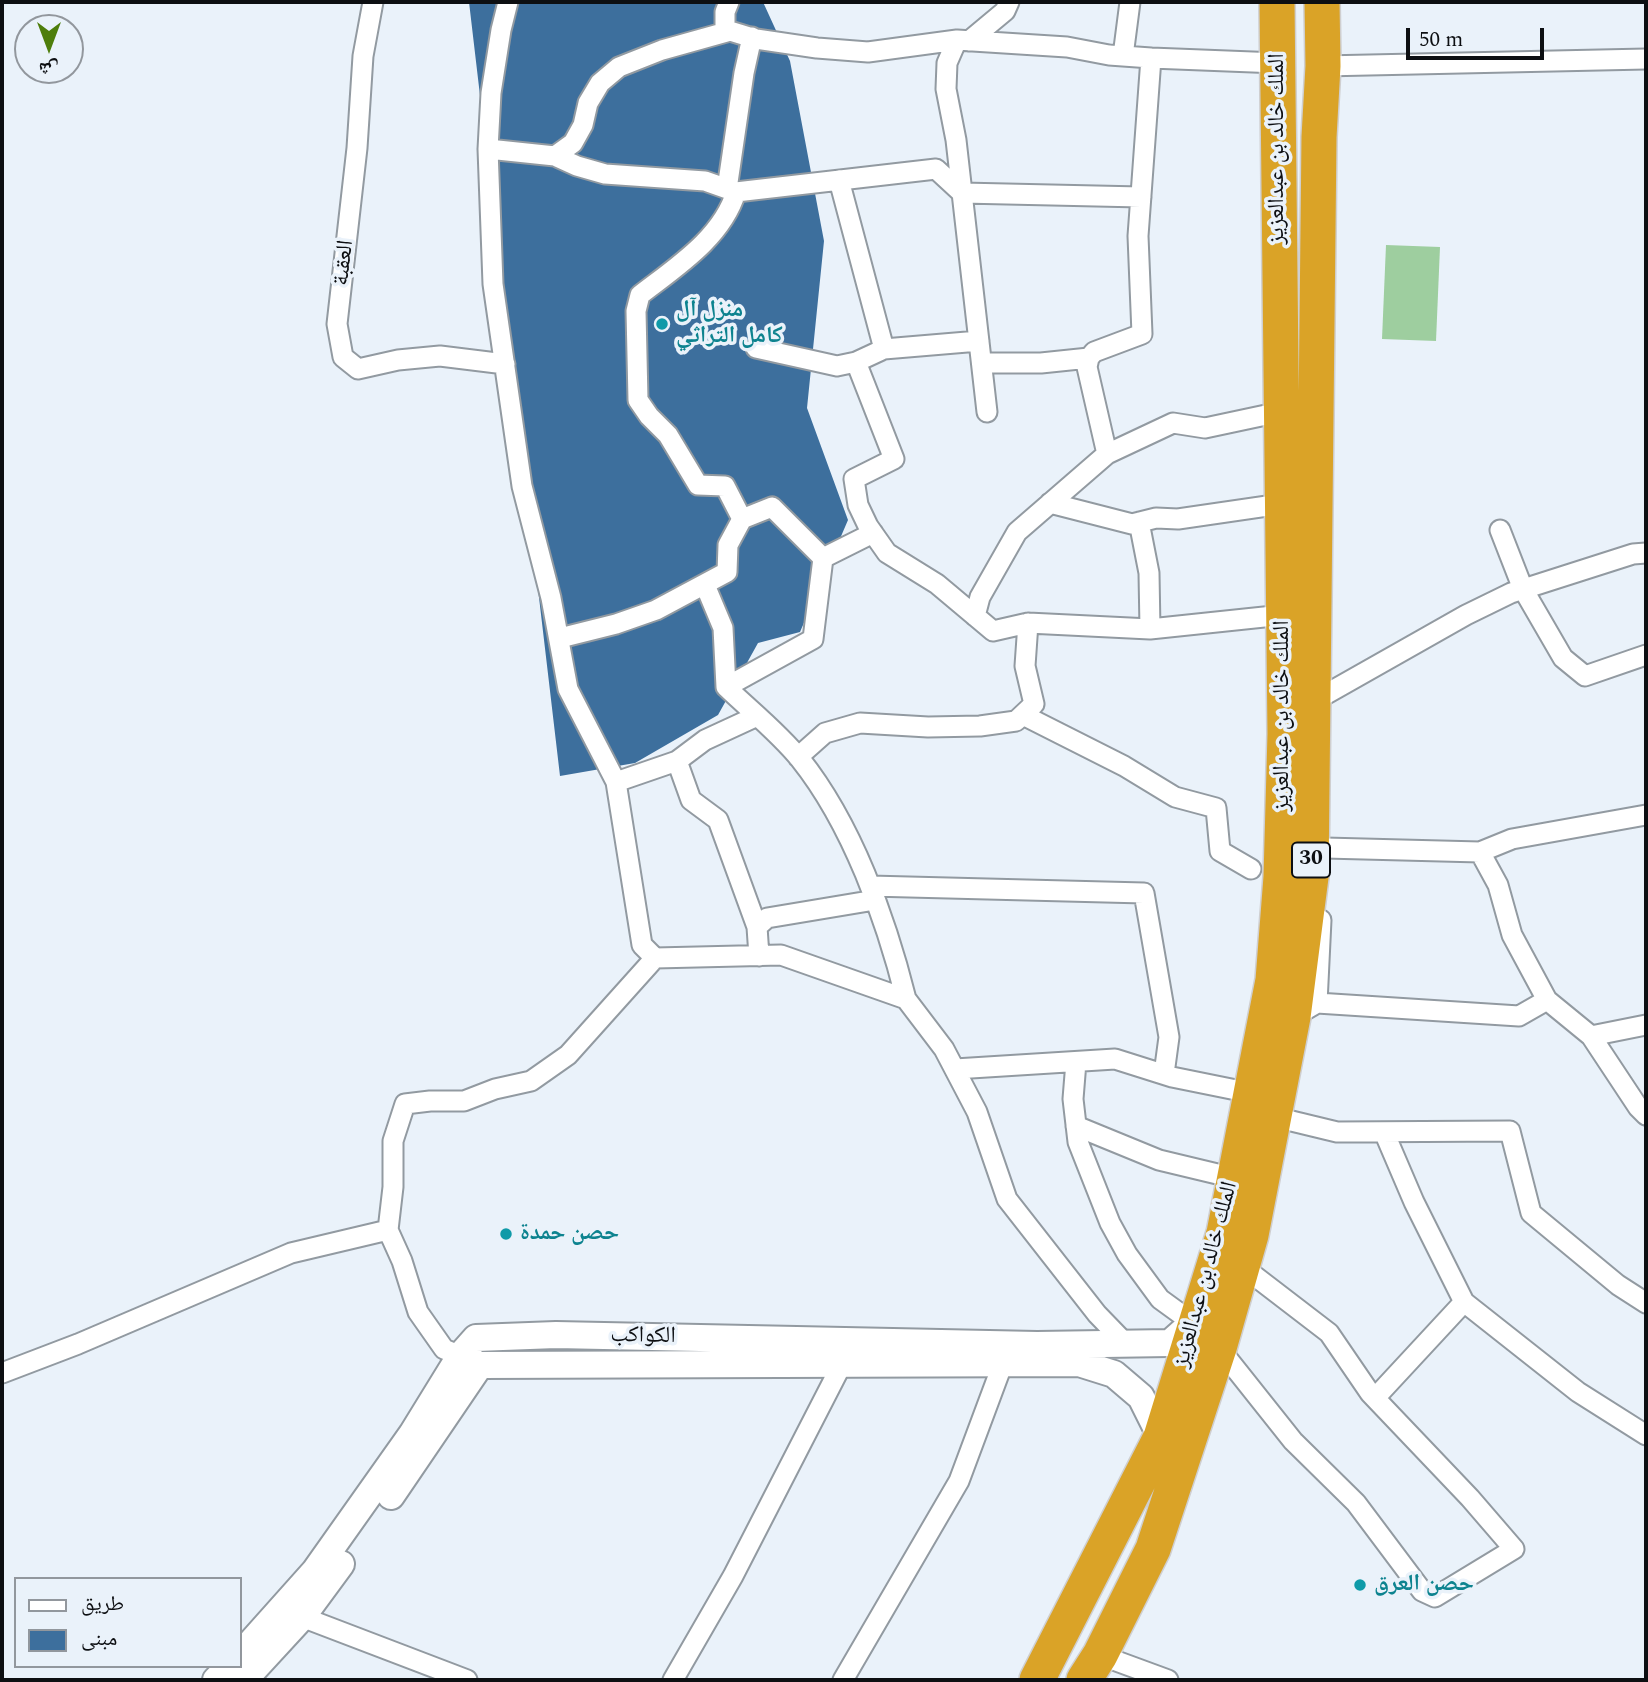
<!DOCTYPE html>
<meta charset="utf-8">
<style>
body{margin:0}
#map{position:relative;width:1648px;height:1682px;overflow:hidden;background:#eaf2fa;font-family:Spectral,"Noto Naskh Arabic",serif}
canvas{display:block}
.frame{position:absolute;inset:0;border:4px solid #0d0f12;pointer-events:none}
.legend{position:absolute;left:14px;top:1577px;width:228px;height:91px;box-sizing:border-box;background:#eaf2fa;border:2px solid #92979d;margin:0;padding:9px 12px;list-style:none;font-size:21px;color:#0d0f12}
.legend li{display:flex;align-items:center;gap:14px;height:35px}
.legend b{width:35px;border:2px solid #92979d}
.north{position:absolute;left:14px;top:14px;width:70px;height:70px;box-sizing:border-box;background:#eaf2fa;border:2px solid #92979d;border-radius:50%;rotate:180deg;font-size:19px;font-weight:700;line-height:28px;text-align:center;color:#0d0f12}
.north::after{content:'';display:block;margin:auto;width:24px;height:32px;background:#4e7e0b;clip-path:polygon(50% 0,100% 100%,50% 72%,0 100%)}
.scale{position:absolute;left:1406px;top:28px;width:138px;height:32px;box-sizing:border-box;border:4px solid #0d0f12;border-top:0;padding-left:9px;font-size:21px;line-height:24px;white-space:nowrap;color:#0d0f12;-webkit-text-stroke:5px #eaf2fa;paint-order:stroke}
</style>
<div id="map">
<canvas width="1648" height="1682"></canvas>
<div class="frame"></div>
<ul class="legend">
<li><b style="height:9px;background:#fff"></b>طريق</li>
<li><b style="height:19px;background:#3d6f9d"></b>مبنى</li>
</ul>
<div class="north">ش</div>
<div class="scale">50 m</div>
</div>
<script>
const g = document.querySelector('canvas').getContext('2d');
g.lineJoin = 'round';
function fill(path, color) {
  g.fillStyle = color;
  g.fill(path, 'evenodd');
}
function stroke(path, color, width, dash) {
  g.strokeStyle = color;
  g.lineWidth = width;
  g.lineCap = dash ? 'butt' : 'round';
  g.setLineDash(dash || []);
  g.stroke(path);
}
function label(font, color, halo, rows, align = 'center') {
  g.font = font + ' Spectral,"Noto Naskh Arabic",serif';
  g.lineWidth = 7;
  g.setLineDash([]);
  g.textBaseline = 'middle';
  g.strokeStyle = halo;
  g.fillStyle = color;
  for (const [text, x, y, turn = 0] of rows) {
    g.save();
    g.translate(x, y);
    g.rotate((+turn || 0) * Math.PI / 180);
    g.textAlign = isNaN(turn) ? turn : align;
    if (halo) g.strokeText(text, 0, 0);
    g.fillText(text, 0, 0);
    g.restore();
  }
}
fill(new Path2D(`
 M1386,245L1440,247L1436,341L1382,339Z`), '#9ece9f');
fill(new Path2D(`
 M469,2H763L790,61L824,241L807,408L848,520L800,632L758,643L718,715L635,763L560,776Z`), '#3d6f9d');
const street = new Path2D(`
 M373,2L363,56L357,148L337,324L343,357L358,369L398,360L440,356L505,364
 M508,2L501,30L491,93L488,149L493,284L522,486L551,598L568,689L616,782L642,945L655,958L781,955L906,999L944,1049L977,1112L1007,1199L1097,1314L1126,1344
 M725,32V12L729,2
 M957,40L947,63L946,89L956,140L987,412
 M969,41L1005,11L1009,2
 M1123,56L1130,2
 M1323,66L1646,59
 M488,149L555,156L573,143L583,125L588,103L600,83L619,67L662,50L730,31L756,39L817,48L868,52L957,40L1067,47L1109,55L1151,58L1278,63
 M555,156L577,166L605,174L705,181L736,192L936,169L962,193L1141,197
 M839,180L884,349
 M727,189L744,73L752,37
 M736,192C722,238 676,267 640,295L636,311L638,400L649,416L668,435L698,485L725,486L742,519L772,507L823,558
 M756,348L837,366L856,362L884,349L979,341
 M856,362L894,459L854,479L858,505L868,526L887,553L937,584L993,631L1028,623L1150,629L1283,615
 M982,363H1041L1089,358
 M1107,454L1087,367L1089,358L1094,352L1142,334L1138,236L1151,58
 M1050,503L1132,524L1156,518L1178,519L1281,504
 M1139,522L1149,573L1150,629
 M1500,530L1523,589L1563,658L1585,676L1646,655
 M823,558L873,533
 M705,585L723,628L726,687C750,710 779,733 800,759C852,824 886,919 906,999
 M975,616L980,597L1017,532L1107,454L1173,423L1205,428L1280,412
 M560,638L616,624L656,610L727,572L728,545L742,519
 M726,687L813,639L823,558
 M1314,701L1466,615L1511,593L1633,554L1646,553
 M1023,715L1124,766L1175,797L1216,808L1220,851L1251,869
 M798,757L825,733L860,723L928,727L980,726L1016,721L1034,704L1025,666L1028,623
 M677,761L691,800L718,820L757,927L759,956
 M616,782L677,761L705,740L757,716
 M1325,848L1480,852L1498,885L1512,935L1547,1000
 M1480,852L1512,839L1646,815
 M870,886L1144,893L1169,1037L1164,1074
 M757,927L767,918L875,900
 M1317,1003L1321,920
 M1293,1017L1317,1003L1519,1016L1547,1000L1591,1036L1638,1107L1646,1115
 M1591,1036L1646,1025
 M1076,1062L1073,1099L1078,1142L1110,1223L1127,1254L1160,1299L1193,1323
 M955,1069L1115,1059L1172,1077L1251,1093
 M1275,1117L1337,1132L1510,1131L1531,1213L1618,1285L1646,1303
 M1076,1126L1159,1160L1234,1178
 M1384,1132L1414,1202L1464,1302L1578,1392L1646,1435
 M1219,1348L1293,1441L1356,1503L1422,1591L1435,1597L1514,1549L1470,1498L1370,1393L1329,1333L1243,1267
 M470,1360L444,1349L418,1312L402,1261L388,1230L393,1187V1141L405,1104L430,1101H464L495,1089L531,1081L568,1055L655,958
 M2,1373L78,1344L291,1253L388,1230
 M1375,1398L1464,1302
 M302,1617L467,1680
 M1100,1655L1168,1680
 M673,1680L733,1576L842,1364
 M843,1680L959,1481L1003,1363`);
const secondary = new Path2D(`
 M391,1496L480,1365L1079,1363L1114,1374L1141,1397L1161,1437
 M240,1655L315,1571L412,1434L460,1356L476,1338L556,1335L1037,1345L1170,1343L1197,1319
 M216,1680L230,1666
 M244,1680L302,1617L341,1564`);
const highway = new Path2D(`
 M1037,1680L1161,1437L1224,1233L1273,980L1281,877L1285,734L1277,2
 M1084,1680L1100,1655L1153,1549L1219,1348L1251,1235L1293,1017L1311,877L1319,137L1323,66L1322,2`);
stroke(street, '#929aa1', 23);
stroke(secondary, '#929aa1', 30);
stroke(highway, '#cfcfd0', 38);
stroke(street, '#fff', 19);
stroke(secondary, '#fff', 26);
stroke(highway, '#daa327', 35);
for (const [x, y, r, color] of [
 [662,324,7,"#0f9aa8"],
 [506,1234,7,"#0f9aa8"],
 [1360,1585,7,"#0f9aa8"]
]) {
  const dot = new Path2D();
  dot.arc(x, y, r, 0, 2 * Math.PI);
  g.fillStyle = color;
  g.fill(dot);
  stroke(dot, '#eaf2fa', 2.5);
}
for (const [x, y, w] of [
 [1311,860,38]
]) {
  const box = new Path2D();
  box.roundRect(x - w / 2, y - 17.5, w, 35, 5);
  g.fillStyle = '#eaf2fa';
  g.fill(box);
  stroke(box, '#0d0f12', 2);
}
label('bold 21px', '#0d0f12', null, [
 ["30",1311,860]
]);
label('23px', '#0d0f12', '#eaf2fa', [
 ["الملك خالد بن عبدالعزيز",1278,149,-90],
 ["العقبة",345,263,-83],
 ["الملك خالد بن عبدالعزيز",1283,716,-90],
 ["الملك خالد بن عبدالعزيز",1207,1275,-75],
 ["الكواكب",643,1337,1]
]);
label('bold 23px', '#0d838f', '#eaf2fa', [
 ["منزل آل",676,311],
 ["كامل التراثي",676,337],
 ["حصن حمدة",520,1234],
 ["حصن العرق",1374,1585]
], 'left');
</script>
